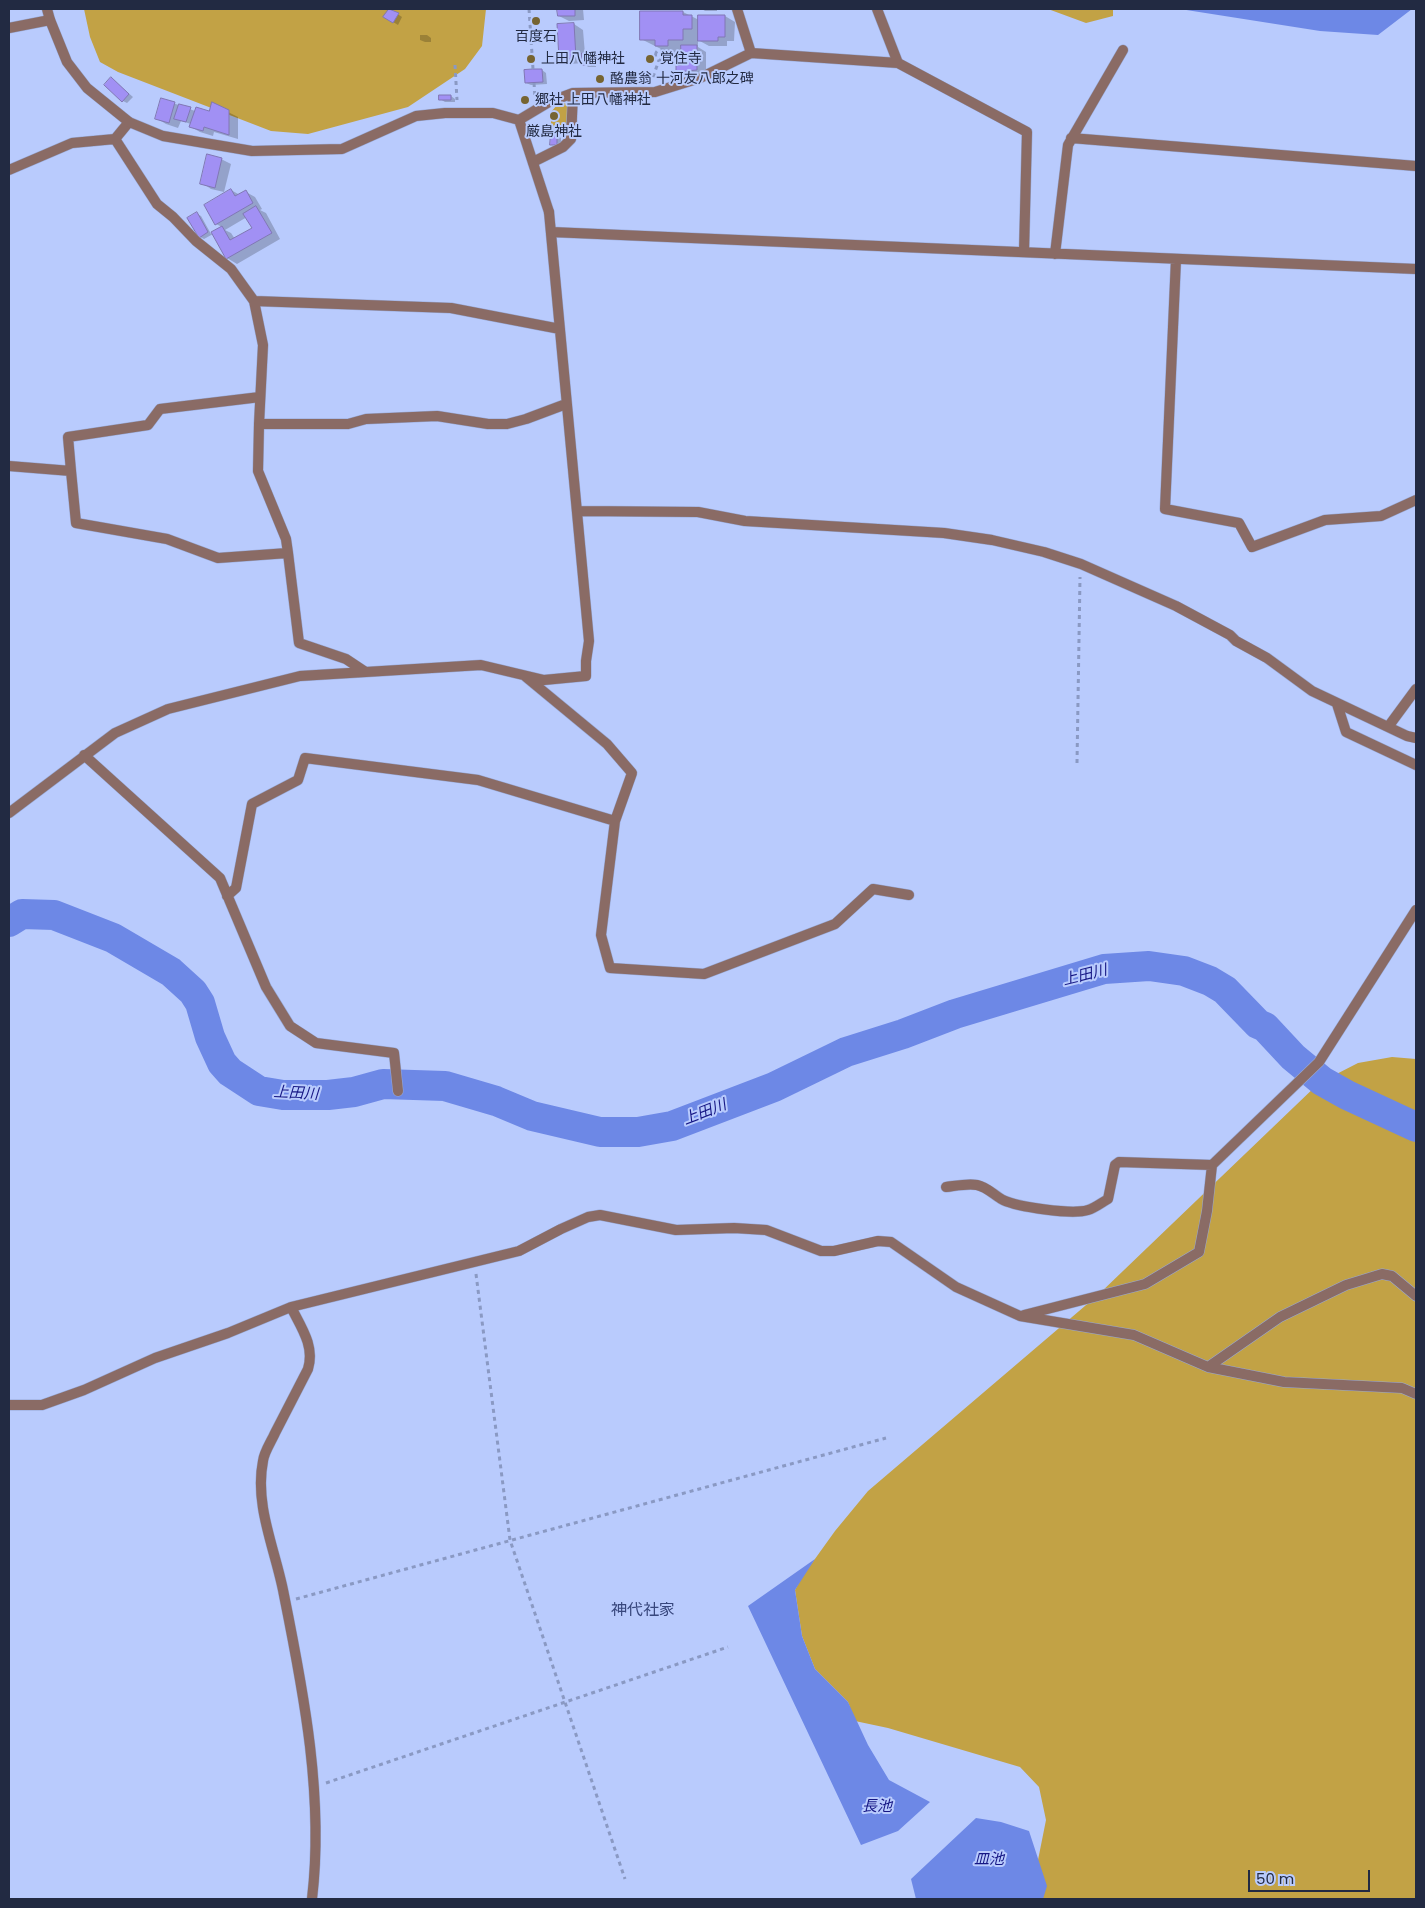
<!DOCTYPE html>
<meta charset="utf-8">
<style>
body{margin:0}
#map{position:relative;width:1425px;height:1908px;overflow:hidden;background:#b9cbfd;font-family:Poppins,sans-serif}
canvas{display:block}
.frame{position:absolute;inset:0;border:10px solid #222a42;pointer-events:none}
.scale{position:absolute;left:1248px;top:1870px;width:122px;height:22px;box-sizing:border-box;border:2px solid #222a42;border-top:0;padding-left:6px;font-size:15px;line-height:18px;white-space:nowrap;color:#222a42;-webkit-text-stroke:4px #b9cbfd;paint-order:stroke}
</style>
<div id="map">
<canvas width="1425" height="1908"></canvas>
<div class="frame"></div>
<div class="scale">50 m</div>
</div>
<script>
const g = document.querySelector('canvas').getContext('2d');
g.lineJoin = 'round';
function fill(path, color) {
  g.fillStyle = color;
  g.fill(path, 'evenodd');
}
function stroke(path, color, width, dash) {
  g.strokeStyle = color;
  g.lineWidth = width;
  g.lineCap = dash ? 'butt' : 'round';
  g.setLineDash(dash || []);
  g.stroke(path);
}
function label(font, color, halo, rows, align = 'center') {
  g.font = font + ' Poppins,"Noto Sans JP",sans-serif';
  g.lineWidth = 4;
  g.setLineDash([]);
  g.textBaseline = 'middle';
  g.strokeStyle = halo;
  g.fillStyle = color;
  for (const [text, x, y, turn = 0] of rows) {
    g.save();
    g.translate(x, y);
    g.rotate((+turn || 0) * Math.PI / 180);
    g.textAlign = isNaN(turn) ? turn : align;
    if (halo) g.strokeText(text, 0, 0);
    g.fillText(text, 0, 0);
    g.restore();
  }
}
fill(new Path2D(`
 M84,9H486L482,46L465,69L408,107L308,134L271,131L118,72L100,62L90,37Z
 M1048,9H1113V16L1086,23Z
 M565,103L568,106V126L565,131C559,133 555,130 551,125V112L557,105Z
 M1392,1057L1416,1059V1899H1022L1033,1885L1046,1820L1039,1787L1020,1767L888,1728L855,1721L848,1702L815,1669L802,1636L795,1590L802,1577L835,1531L868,1491L1099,1294L1319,1083L1358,1063Z`), '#c2a245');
fill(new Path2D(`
 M1180,9H1412L1378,35L1320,31Z
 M815,1559L795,1590L802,1636L815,1669L848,1702L868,1745L889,1780L930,1802L898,1831L861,1845L748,1606Z
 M976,1818L1001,1822L1029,1831L1047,1886L1043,1899H916L911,1879Z`), '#6d88e6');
fill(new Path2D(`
 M390,9L402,17L398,25L385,17Z
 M559,9H583L584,20L569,21L559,16Z
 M702,9H717V11H705Z
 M641,12H683L699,20L725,16L735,22L734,41H727V46H709L698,40V47L706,52V75L687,77L677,71L682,66V54H671L641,39Z
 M574,24L583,30L585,54H592L596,57V67H588L584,63L570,64L560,59Z
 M420,35H427L431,38V42H425L420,40Z
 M542,70L546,73L547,84L531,85L526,83Z
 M610,75H618L622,78V82H614L610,79Z
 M112,79L133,97L127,103L123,101Z
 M440,96H451L455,99V102H445L440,99Z
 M162,99L195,111L210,113L228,112L238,117V139L214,132L213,136L200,132L191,127V124L181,121L178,128L166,124L156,118Z
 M557,135L561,138V147H556L552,144Z
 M221,159L231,164L224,192L211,189L202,183Z
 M231,190L240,195L246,192L255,197L262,209L260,210L266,213L280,239L237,264L227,258L213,234L204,239L200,237L197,214L201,216L211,234L222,227L216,224ZM247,217L253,228L235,239L231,233L225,230Z`), '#0003');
stroke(new Path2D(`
 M9,922L22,914L54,915L113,938L171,972L193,992L200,1003L210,1037L222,1063L230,1072L259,1091L283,1095H328L354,1092L383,1084L445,1086L496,1101L532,1116L600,1132H638L672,1126L774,1087L846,1052L903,1034L955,1014L1104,969L1149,966L1184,971L1210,981L1225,990L1258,1024L1265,1027L1293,1057L1322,1081L1347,1095L1416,1127`), '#6d88e6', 30);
const building = new Path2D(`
 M389,9L399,13L393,23L383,17Z
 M557,9H575V16H558Z
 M640,11H683V15H692V29H683V40H668V46H655V40H640Z
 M698,15H725V37H718V41H698Z
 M574,23L576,58L559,59L557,24Z
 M681,45H697V70L676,72V65H681Z
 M582,53H592V65H582Z
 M533,69H542L543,82L525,83L524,70Z
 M111,77L129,94L122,102L104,85Z
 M439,95H451V100H439Z
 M161,98L175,102L169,123L155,119Z
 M212,102L229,110V135L204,127L203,131L189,127L196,107L209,111Z
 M179,104L191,107L186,122L174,119Z
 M551,134H557V145H550Z
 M207,154L222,158L215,188L200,184Z
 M231,189L235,196L246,190L253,203L215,225L204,205Z
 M256,206L272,233L226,259L211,232L222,226L230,240L252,228L243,214Z
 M197,212L208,232L199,238L187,218Z`);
fill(building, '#a190f4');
stroke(building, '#8077b4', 1);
const minor = new Path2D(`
 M737,9L751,53
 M9,28L50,20
 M898,63L1027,132L1024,252
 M519,120L549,102L573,93L655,92L700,78L751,53L898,63L877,9
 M1071,138L1416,166
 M115,139L157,204L173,217L196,241L231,269L254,301L263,345L259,424H348L366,419L437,416L488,424H507L526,419L566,404
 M533,162L563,147L571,139L573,93
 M9,170L72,143L115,139L129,122
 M551,232L1416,269
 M1055,254L1068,145L1123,50
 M1176,259L1165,509L1239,523L1252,547L1325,520L1381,516L1416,500
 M254,301L451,308L560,329
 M259,424L258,471L286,539L288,553
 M9,466L71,471L68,437L148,425L160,409L260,397
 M71,471L76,523L167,539L218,558L288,553L299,643L346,659L364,671
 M578,511L698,512L745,521L944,533L992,540L1044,552L1081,564L1176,606L1230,635L1236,641L1267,658L1312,691L1407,736L1416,738
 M526,677L607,744L632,773L615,821
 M1337,704L1346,732L1416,765
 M1388,727L1416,689
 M84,755L220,878L266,987L290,1026L316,1043L394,1053L398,1091
 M9,813L115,733L168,709L300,676L481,665L544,680L586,676V661L589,641L549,212
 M227,896L236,888L252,804L298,780L305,758L478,780L615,821L601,935L610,968L704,974L835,924L873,889L909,895
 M946,1187C955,1186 968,1183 977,1185C987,1187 994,1195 1003,1200C1018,1207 1072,1215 1088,1210C1095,1208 1101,1203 1108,1199L1115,1165L1119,1162L1212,1165
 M291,1307C301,1327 315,1346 308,1369C297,1390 286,1412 275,1433C271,1442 264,1452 263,1461C254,1506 276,1551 284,1595C304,1694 324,1798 312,1899
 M1024,1315L1145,1284L1199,1252L1207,1211L1212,1165L1319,1062L1416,910
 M1208,1367L1280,1317L1346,1285L1382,1274L1392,1276L1416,1296
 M9,1405H42L84,1390L155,1358L228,1333L291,1307L519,1251L561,1229L588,1217L600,1215L676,1230L734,1228L766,1230L821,1251H834L878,1241L891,1242L956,1287L1020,1316L1134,1335L1208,1367L1284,1382L1402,1388L1416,1394`);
const tertiary = new Path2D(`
 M47,9L50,20L67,62L87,88L129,122L163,136L252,151L342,149L416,116L445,113H493L519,120L549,212`);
stroke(minor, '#98a8d4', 11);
stroke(tertiary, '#98a8d4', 11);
stroke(new Path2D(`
 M529,9L533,69
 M655.5 55a5.5 5.5 0 1 1 11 0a5.5 5.5 0 1 1-11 0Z
 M455,65L457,100
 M653,77L659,60
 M534,83L535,98
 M551,131L558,129
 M1077,763L1080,577
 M476,1274L510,1540L625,1879
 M296,1599L886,1438
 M326,1783L728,1647`), '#8a99c3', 3, [4, 4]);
stroke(minor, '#8a6b65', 10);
stroke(tertiary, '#8a6b65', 10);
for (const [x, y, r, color] of [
 [536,21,5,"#766432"],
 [531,59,5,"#766432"],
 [650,59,5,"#766432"],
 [600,79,5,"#766432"],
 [525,100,5,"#766432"],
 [554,116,5,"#766432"]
]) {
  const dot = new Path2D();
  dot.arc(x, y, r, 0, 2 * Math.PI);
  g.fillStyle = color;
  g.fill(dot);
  stroke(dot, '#b9cbfd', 2);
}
label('14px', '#222a42', '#b9cbfd', [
 ["百度石",536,37,"center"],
 ["上田八幡神社",541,59],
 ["覚住寺",660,59],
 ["酪農翁 十河友八郎之碑",610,79],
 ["郷社 上田八幡神社",535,100],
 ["厳島神社",554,132,"center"]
], 'left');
label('italic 15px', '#151684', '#b9cbfd', [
 ["上田川",1085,976,-14],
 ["上田川",296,1094,3],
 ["上田川",705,1113,-21],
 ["長池",877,1807],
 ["皿池",989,1860]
]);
label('16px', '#38477d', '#b9cbfd', [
 ["神代社家",643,1611]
]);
</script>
